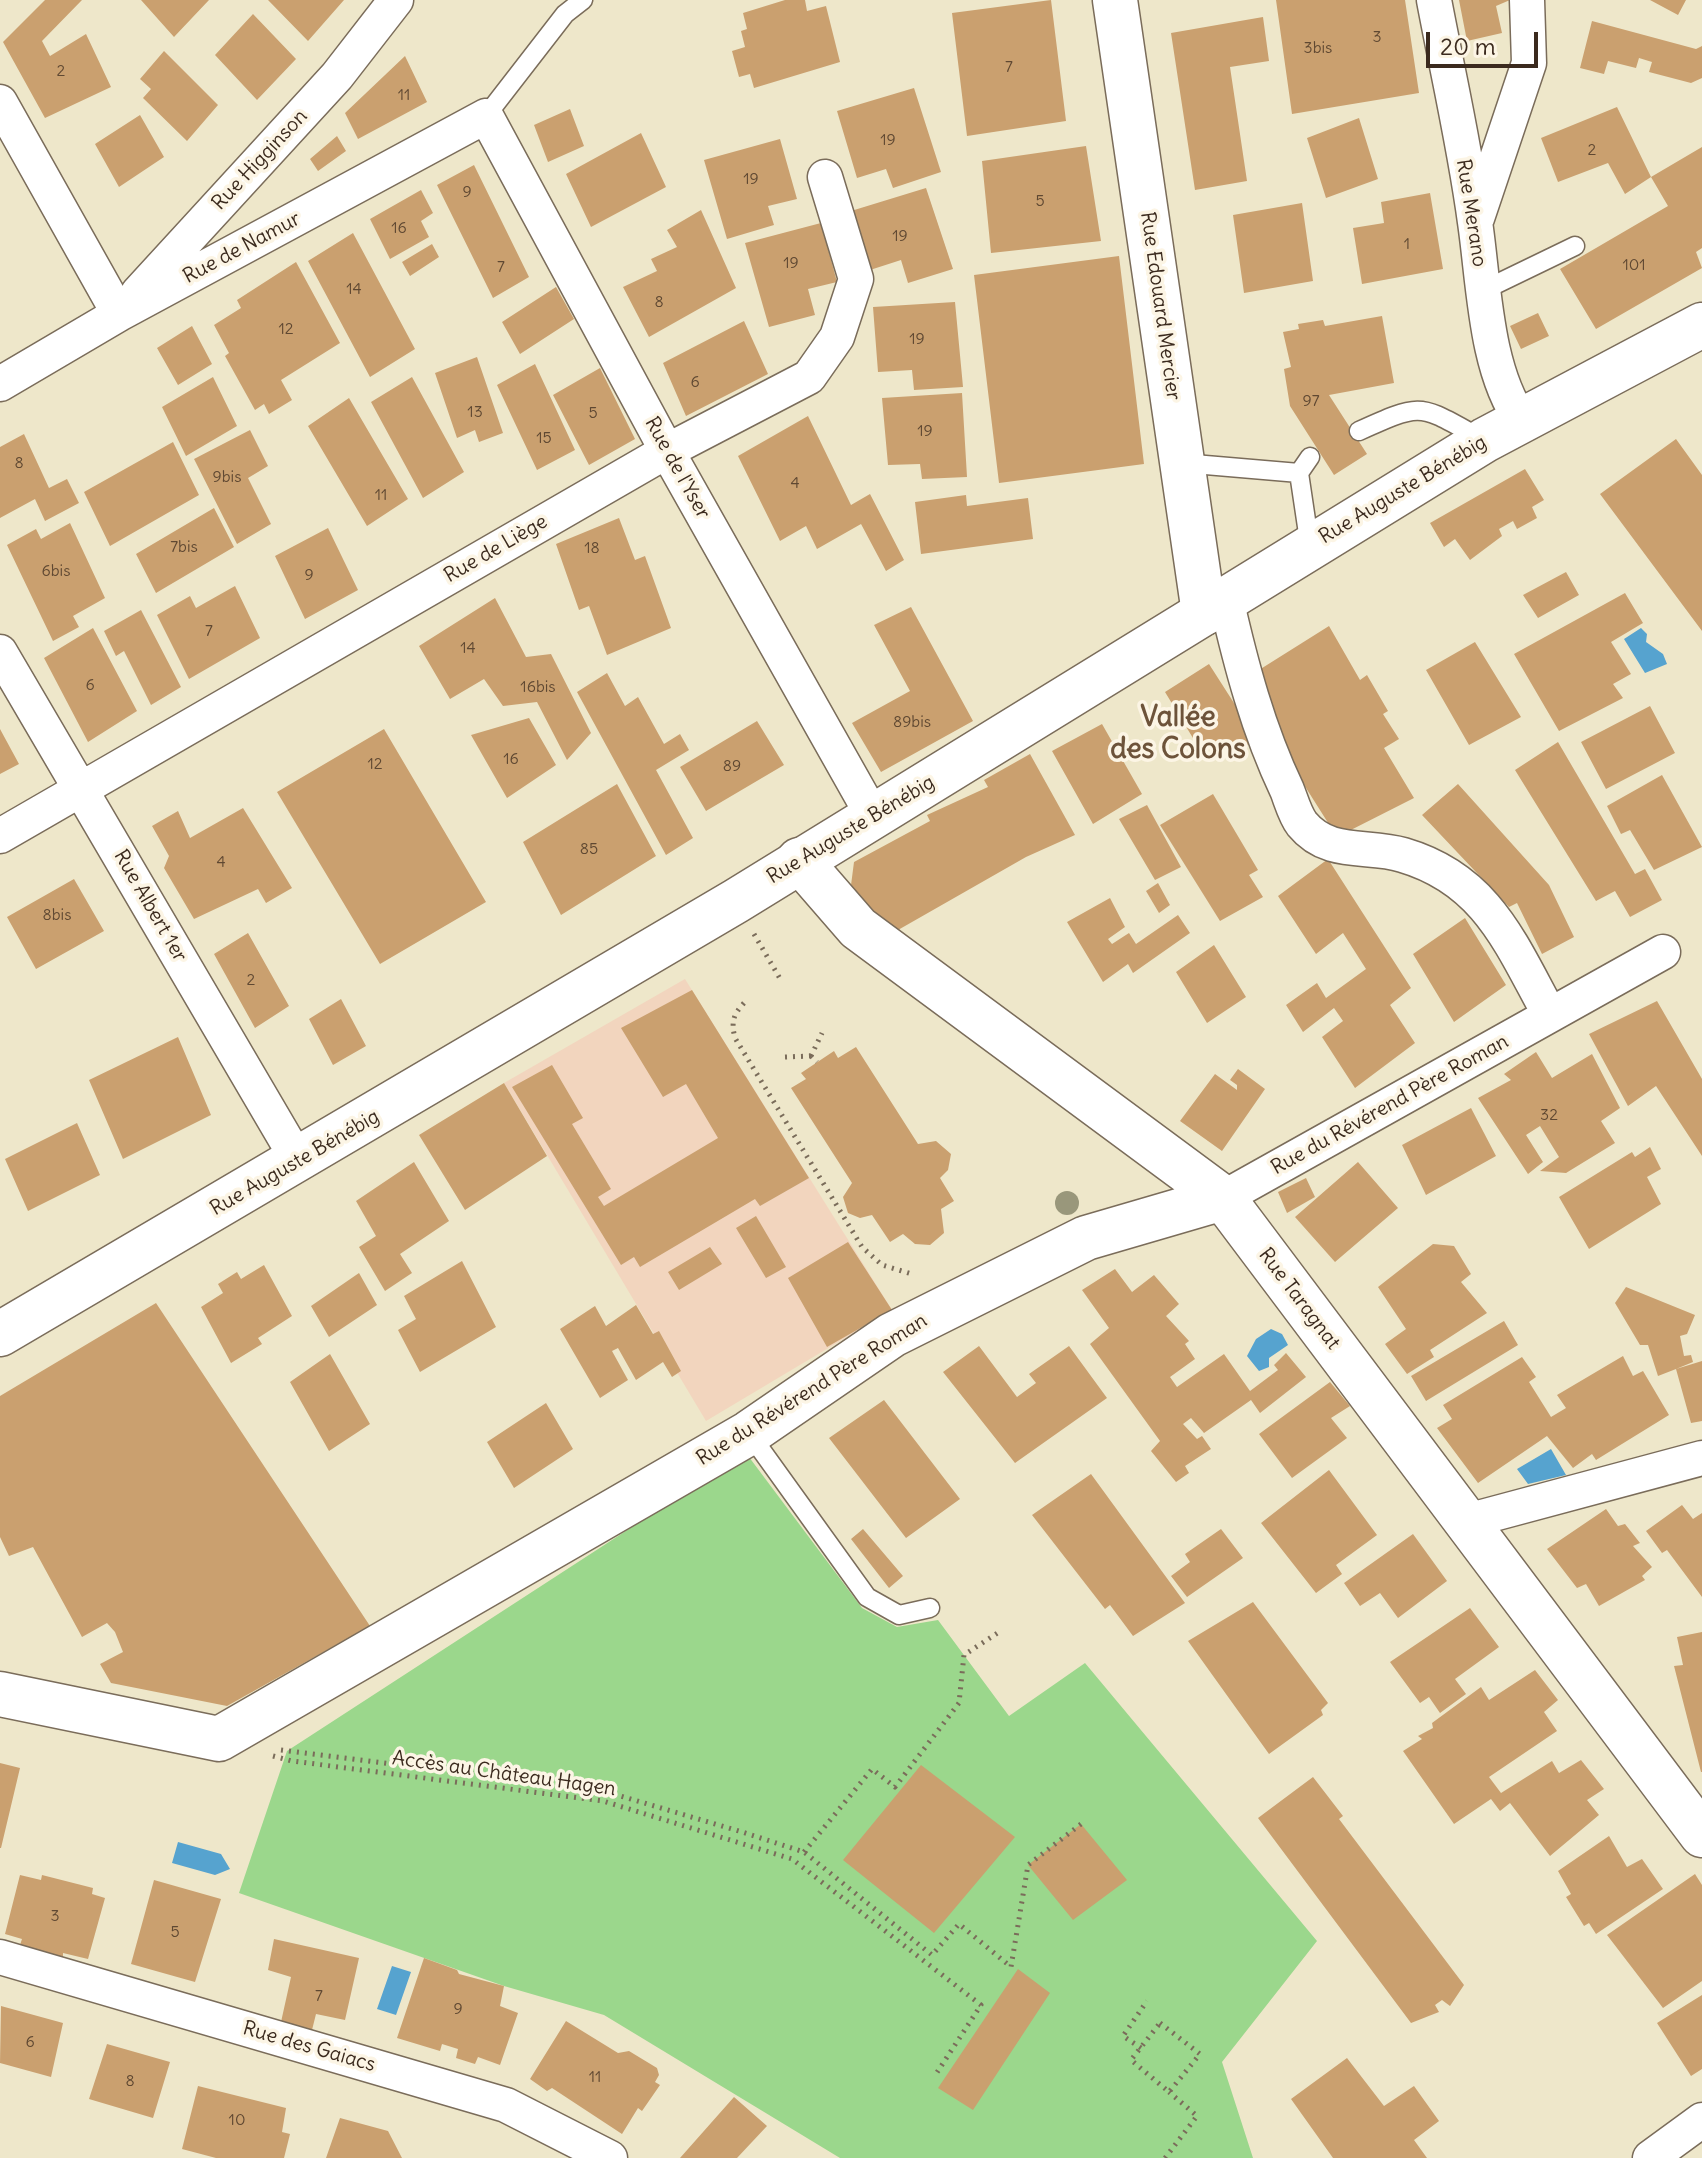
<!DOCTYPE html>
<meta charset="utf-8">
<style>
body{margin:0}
#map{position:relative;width:1702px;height:2158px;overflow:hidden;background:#eee7ca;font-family:Delius,sans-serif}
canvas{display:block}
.scale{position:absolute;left:1426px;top:32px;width:112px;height:36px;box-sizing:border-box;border:4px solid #3b2a1e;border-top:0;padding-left:10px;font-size:24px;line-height:28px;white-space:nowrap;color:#3b2a1e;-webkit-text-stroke:6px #fcf5e5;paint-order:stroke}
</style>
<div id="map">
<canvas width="1702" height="2158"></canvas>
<div class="scale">20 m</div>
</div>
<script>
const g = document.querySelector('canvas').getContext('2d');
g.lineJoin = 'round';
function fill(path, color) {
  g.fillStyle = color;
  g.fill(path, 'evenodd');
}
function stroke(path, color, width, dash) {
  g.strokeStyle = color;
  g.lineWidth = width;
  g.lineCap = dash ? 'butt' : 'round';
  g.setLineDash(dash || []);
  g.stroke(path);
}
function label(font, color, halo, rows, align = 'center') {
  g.font = font + ' Delius,sans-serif';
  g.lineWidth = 7;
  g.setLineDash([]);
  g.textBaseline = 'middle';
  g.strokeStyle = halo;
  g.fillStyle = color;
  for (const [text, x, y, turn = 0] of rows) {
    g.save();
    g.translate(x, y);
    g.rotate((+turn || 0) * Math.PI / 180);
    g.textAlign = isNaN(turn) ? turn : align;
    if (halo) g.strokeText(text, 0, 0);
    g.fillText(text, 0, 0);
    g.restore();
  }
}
fill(new Path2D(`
 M685,979L892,1310L706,1421L504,1083Z`), '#f2d5be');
fill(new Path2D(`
 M746,1453L862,1608L897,1627L938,1620L1009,1716L1085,1663L1317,1941L1222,2062L1253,2158H840L604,2015L504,1986L239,1893L287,1751Z`), '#9bd78c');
fill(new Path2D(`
 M1641,628L1647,634L1646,642L1663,654L1667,664L1645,673L1624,639Z
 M1271,1329L1282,1334L1288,1345L1269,1358V1367L1259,1371L1247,1356L1256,1339Z
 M1551,1449L1566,1475L1528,1484L1517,1469Z
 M178,1842L221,1854L230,1869L215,1875L172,1863Z
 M392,1966L411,1972L396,2015L377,2009Z`), '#56a3cf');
fill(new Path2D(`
 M45,0H82L42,41L50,56L86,34L111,87L45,118L3,42Z
 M141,0H209L174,37Z
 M268,0H344L308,41Z
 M785,0H805L807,11L826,6L840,62L754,88L750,74L739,77L732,51L745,47L741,31L747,29L743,13Z
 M1051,0L1066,121L967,136L952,13Z
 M1276,0H1405L1419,93L1292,114Z
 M1459,0H1510L1496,6L1502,33L1467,41Z
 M1650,0H1686L1678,15Z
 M253,14L296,59L257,100L215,55Z
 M1263,17L1269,61L1230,67L1247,181L1195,190L1171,33Z
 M1592,21L1696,49L1702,46V78L1691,83L1649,72L1652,62L1639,58L1636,68L1608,61L1604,74L1580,68Z
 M164,51L218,105L187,141L143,98L151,89L140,79Z
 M405,56L427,102L358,139L345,113Z
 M914,88L941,172L893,188L886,169L857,178L837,111Z
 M1617,107L1651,177L1702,147V248L1696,252L1702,268L1596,329L1560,269L1668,206L1651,177L1625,194L1608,163L1558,182L1541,138Z
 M570,109L584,146L548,162L534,125Z
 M140,115L164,157L119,187L95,144Z
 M1359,118L1378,179L1326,198L1307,138Z
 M641,133L666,187L591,227L566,174Z
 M337,136L346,151L318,171L310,159Z
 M780,139L797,199L768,206L774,225L727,239L704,160Z
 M1086,146L1101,241L991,253L982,161Z
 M474,165L529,277L493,298L437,185Z
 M926,188L953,269L908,283L901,260L870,270L851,211Z
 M421,190L433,213L421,221L429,237L390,259L370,219Z
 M1430,193L1443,269L1362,284L1353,228L1384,223L1381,202Z
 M1302,203L1313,281L1244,293L1233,215Z
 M701,210L736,288L649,337L623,287L657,271L651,259L677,247L667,230Z
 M821,223L837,282L808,289L815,315L769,327L745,243Z
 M353,233L415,349L370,377L308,261Z
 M432,244L439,257L410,276L402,262Z
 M1119,256L1144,464L999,483L974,275Z
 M296,262L340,343L281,380L292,400L269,414L264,404L255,410L225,356L229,353L214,325L241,308L237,300Z
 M556,287L574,319L520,354L502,322Z
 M955,302L963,387L914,390L912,370L878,372L873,307Z
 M1538,313L1549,336L1521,349L1510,326Z
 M1382,316L1394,383L1329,395L1367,454L1334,475L1290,406L1284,369L1291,367L1283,332L1299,329L1298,324L1323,320L1325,326Z
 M744,321L768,374L686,416L663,363Z
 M192,326L212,364L178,385L157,348Z
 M477,357L503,433L479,442L475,430L457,438L435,373Z
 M535,364L575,450L537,470L497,385Z
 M600,368L635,439L589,465L553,395Z
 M213,377L237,426L186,456L162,407Z
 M412,377L464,472L423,498L371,402Z
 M962,393L967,477L922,479L920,464L888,465L882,398Z
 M349,398L408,499L367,526L308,426Z
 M808,416L851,505L870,494L904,560L886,571L861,524L817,549L806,526L780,541L738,456Z
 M250,430L268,466L248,478L271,524L237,544L194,459Z
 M24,434L49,488L67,479L79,503L45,521L35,499L0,518V447Z
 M1676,439L1702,475V631L1600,494Z
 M173,442L199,495L110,546L84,492Z
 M1525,469L1544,500L1532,507L1537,518L1517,529L1513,521L1499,529L1502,536L1470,560L1455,539L1444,547L1430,523Z
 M966,495L967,506L1028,498L1033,539L921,554L915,502Z
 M214,508L234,547L156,593L136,554Z
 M619,518L635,560L645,556L671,628L607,655L589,606L579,610L556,544Z
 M70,523L105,598L73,616L79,627L53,641L7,545L36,529L41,539Z
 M328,528L358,590L305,619L275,556Z
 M1566,572L1579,595L1538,618L1523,595Z
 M235,586L260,638L189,679L157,615L190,596L196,608Z
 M1625,593L1643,623L1611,642L1631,674L1613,684L1623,698L1559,731L1514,654Z
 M495,598L526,657L551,654L591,733L567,760L537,702L503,706L484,679L450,699L419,646Z
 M911,607L973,721L881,772L852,723L910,691L874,625Z
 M141,610L181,687L151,705L124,651L116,656L104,631Z
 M1329,626L1360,680L1367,675L1388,711L1383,714L1399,739L1384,748L1414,798L1337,837L1270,731L1251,675Z
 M93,628L137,711L88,742L44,658Z
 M1475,642L1521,717L1469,745L1426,670Z
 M1209,664L1257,739L1227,759L1214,740L1199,748L1165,692Z
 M607,673L625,706L638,697L664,744L680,734L689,750L656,770L693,838L666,855L577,692Z
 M1650,706L1675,753L1606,789L1581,742Z
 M529,718L556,765L507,798L471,735Z
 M757,721L784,765L706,811L680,767Z
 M1102,724L1142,794L1093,824L1052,751Z
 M0,729L19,764L0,774Z
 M384,729L486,902L380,964L277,792Z
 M1558,742L1635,874L1645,869L1662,900L1630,917L1615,891L1596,901L1515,770Z
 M1030,754L1075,835L1026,857L898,930L850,893L854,862L930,821L927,815L988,787L984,780Z
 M1662,775L1702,847L1654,870L1630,830L1621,834L1607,806Z
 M617,784L656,856L561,915L523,842Z
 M1458,784L1549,885L1574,937L1542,954L1517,903L1509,907L1422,815Z
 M1213,794L1258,870L1249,875L1263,897L1220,921L1160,825Z
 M1147,805L1181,867L1155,880L1119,819Z
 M243,808L292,888L266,903L258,889L194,919L164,868L169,856L152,826L178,811L190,838Z
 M1328,859L1411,988L1390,1005L1415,1043L1355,1088L1322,1037L1343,1021L1334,1008L1303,1032L1286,1005L1317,983L1326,998L1366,969L1343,933L1316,954L1278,896Z
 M74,879L104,931L36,969L7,917Z
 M1158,883L1170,905L1159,913L1146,891Z
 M1110,898L1125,927L1108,939L1112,944L1129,933L1136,944L1178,915L1190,933L1133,973L1128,964L1103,982L1067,922Z
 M1465,918L1506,985L1454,1022L1413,954Z
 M248,933L289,1006L255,1028L214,954Z
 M1214,945L1246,997L1207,1023L1176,972Z
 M692,990L809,1178L760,1206L755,1199L640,1267L634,1257L621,1265L512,1087L552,1065L583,1118L572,1124L611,1189L598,1197L604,1206L718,1138L686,1084L663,1097L621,1028Z
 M341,999L366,1046L333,1065L309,1019Z
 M1657,1001L1702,1079V1156L1656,1086L1628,1106L1589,1034Z
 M178,1037L211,1115L123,1159L89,1080Z
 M856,1047L918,1144L936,1141L951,1154L948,1170L940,1178L954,1201L941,1209L944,1233L930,1245L915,1244L903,1234L890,1242L872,1215L860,1218L848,1213L843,1197L852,1183L791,1088L806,1079L801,1073L834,1051L838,1058Z
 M1536,1052L1552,1078L1592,1054L1620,1108L1601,1121L1615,1143L1566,1173L1540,1171L1559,1157L1540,1126L1526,1135L1543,1162L1528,1174L1478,1098L1511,1080L1504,1074Z
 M1238,1069L1265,1089L1222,1151L1180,1121L1215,1074L1237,1090V1085L1230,1080Z
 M504,1083L547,1156L465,1210L419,1135Z
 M1471,1108L1496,1156L1426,1195L1402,1145Z
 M77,1123L100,1175L28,1211L5,1159Z
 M1650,1147L1661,1169L1647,1177L1661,1204L1589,1249L1559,1197L1632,1152L1635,1157Z
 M414,1162L449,1221L400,1254L412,1273L385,1291L359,1247L376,1236L356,1201Z
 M1358,1162L1398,1208L1335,1262L1295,1217Z
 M1306,1178L1315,1197L1287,1213L1278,1192Z
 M756,1216L786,1267L766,1278L736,1228Z
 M848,1242L892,1310L827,1347L788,1278Z
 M1433,1244L1454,1246L1471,1274L1461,1282L1487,1313L1430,1350L1434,1357L1407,1374L1385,1344L1406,1329L1378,1287Z
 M710,1247L722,1264L679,1290L668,1272Z
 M462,1261L496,1327L420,1372L398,1330L416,1319L404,1296Z
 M264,1265L292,1316L258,1338L262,1344L231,1363L201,1307L223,1293L218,1284L237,1272L241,1279Z
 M1115,1269L1132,1292L1154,1275L1179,1304L1166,1316L1189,1341L1185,1344L1195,1359L1170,1377L1177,1387L1224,1354L1250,1391L1278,1370L1274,1365L1286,1353L1306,1377L1260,1413L1251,1400L1204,1433L1191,1418L1183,1424L1197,1439L1202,1436L1211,1449L1185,1466L1189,1473L1176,1482L1151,1451L1160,1441L1090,1344L1109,1328L1082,1290Z
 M359,1273L377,1305L329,1337L311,1306Z
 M1626,1287L1695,1315L1687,1334L1680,1336L1684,1356L1691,1355L1693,1362L1676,1369L1702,1361V1421L1691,1423L1676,1369L1658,1376L1648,1345H1640L1615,1303Z
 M156,1303L370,1626L227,1706L111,1683L100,1664L123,1652L115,1632L107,1623L82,1637L33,1547L9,1556L0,1537V1396Z
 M636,1305L653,1334L659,1331L681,1371L672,1377L663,1362L636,1380L618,1348L612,1351L628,1380L600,1398L560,1329L595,1306L606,1326Z
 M1504,1321L1518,1345L1426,1401L1411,1376Z
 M979,1346L1017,1397L1036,1383L1029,1374L1069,1346L1107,1398L1015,1463L943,1372Z
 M330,1354L370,1424L329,1451L290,1382Z
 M1623,1356L1633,1376L1643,1371L1669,1415L1596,1460L1592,1454L1573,1468L1547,1436L1478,1483L1437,1428L1452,1419L1443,1405L1522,1357L1536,1377L1529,1382L1551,1417L1566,1408L1557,1395Z
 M1330,1382L1350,1406L1331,1418L1347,1438L1292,1478L1259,1434Z
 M884,1400L960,1499L906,1538L829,1438Z
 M546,1403L573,1449L514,1488L487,1442Z
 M1329,1470L1377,1535L1336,1565L1342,1574L1316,1593L1261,1523Z
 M1091,1474L1185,1603L1133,1636L1110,1605L1105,1609L1032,1515Z
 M1682,1505L1693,1519L1702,1513V1597L1667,1550L1662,1553L1646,1531Z
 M1606,1509L1618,1526L1625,1524L1640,1543L1633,1546L1652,1567L1642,1576L1645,1580L1599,1606L1586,1584L1577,1588L1547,1549Z
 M863,1529L903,1576L889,1588L851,1539Z
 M1221,1529L1243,1558L1187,1597L1171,1576L1190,1562L1185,1554Z
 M1413,1534L1447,1581L1398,1618L1380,1593L1360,1606L1344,1583Z
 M1253,1602L1328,1703L1321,1710L1323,1715L1269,1754L1188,1641Z
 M1470,1608L1499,1647L1455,1679L1466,1694L1440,1713L1429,1697L1420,1703L1390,1662Z
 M1702,1632V1772H1701L1674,1666L1683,1665L1677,1637Z
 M1535,1670L1558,1700L1544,1712L1557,1731L1489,1777L1501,1793L1552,1761L1559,1773L1581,1760L1604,1789L1587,1800L1599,1815L1550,1856L1510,1803L1500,1811L1491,1799L1454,1824L1403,1751L1422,1739L1418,1736L1433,1728L1432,1723L1481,1687L1489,1700Z
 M0,1763L20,1768L1,1848H0Z
 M921,1765L1015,1837L934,1933L843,1860Z
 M1313,1777L1343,1816L1339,1819L1464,1985L1450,2006L1442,2000L1435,2005L1439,2012L1411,2023L1258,1818Z
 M1081,1824L1127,1880L1073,1920L1028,1865Z
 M1609,1836L1627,1867L1642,1859L1663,1889L1596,1934L1589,1923L1584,1926L1566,1897L1571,1894L1558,1871Z
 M1695,1874L1702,1885V1981L1663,2008L1607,1935Z
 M20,1875L41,1880L42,1875L93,1888L92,1894L105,1898L88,1959L63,1953V1958L20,1945L22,1939L5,1934Z
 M154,1880L221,1899L195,1982L131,1964Z
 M274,1939L359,1958L345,2020L316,2014L312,2030L281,2022L291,1977L268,1970Z
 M424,1958L457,1970L459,1974L504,1986L500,2006L518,2013L500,2065L478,2057L475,2064L456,2058L458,2049L442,2044L440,2051L397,2038Z
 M1018,1969L1050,1993L973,2110L938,2088Z
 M1702,1995V2069L1691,2076L1657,2023Z
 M1,2006L63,2023L51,2077L0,2063Z
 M566,2021L618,2053L629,2051L657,2068L659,2075L655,2082L660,2085L642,2111L638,2108L622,2134L552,2088L547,2091L530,2079Z
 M107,2044L170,2062L153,2118L89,2099Z
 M1347,2058L1384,2106L1414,2086L1439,2121L1414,2140L1427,2158H1333L1291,2099Z
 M198,2086L286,2108L282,2132L290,2134L284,2158H216L182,2149Z
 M734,2097L767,2126L737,2158H680Z
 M340,2118L388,2131L402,2158H326Z`), '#caa06f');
const service = new Path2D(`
 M486,116L565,14L583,0
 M1482,291L1575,246
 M1359,431C1425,401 1419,405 1482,439
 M1310,457L1299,473L1310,547
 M1182,463L1299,473
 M749,1433L867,1597L899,1615L930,1608`);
const minor = new Path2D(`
 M1434,0C1448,74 1465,147 1475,222C1484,283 1485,370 1522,421
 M0,102L119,314
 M1477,218L1529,63L1527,0
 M138,293L337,76L396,0
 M0,384L119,314L486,116L667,451L874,818
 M1226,599C1241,665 1258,729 1287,790C1291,800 1295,815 1302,824C1329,857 1368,844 1403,855C1488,880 1511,945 1550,1015
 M0,652L299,1162
 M0,836L667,451L809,377L837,337L856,279L825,177
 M1223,1198L1663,952
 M1467,1525L1482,1517L1702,1458
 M0,1957L506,2105L610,2158
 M1650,2158L1702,2120`);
const tertiary = new Path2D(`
 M1115,0L1204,613
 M799,860L858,928L1223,1198L1702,1835
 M0,1694L219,1739L749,1433L892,1335L1086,1238L1223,1198`);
const primary = new Path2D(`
 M0,1334L736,901L1485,440L1702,325`);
stroke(service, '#7a6c5a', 21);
stroke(minor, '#7a6c5a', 37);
stroke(tertiary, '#7a6c5a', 47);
stroke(primary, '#7a6c5a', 47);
stroke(new Path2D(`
 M754,934L782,982
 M744,1003C733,1015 731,1022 735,1038L862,1247L882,1265L912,1274
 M811,1056L822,1033
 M811,1056L817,1062
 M785,1057L811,1056
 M281,1750L600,1790L739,1831L804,1852L932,1955L959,1924L1011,1967L1028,1865L1081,1824
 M273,1756L292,1761L603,1801L792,1859L981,2005L934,2077
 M804,1852L872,1769L895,1787L959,1703L964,1655L1002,1630
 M1160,2023L1200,2054L1169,2092L1131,2060Z
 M1141,2048L1123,2036L1147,2001
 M1165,2158L1197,2116L1169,2092`), '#7a6c5a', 5, [2, 6]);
stroke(service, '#fff', 18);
stroke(minor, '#fff', 34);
stroke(tertiary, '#fff', 44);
stroke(primary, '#fff', 44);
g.fillStyle = '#99977b';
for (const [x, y] of [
 [1067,1203]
]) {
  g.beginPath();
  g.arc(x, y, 12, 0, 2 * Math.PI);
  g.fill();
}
label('16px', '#5f4832', null, [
 ["3",1377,37],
 ["3bis",1318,48],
 ["7",1009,67],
 ["2",61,71],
 ["11",404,95],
 ["19",888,140],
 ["2",1592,150],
 ["19",751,179],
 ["9",467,192],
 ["5",1040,201],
 ["16",399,228],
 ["19",900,236],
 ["1",1407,244],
 ["19",791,263],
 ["101",1634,265],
 ["7",501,267],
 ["14",354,289],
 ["8",659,302],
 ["12",286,329],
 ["19",917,339],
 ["6",695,382],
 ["97",1311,401],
 ["13",475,412],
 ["5",593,413],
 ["19",925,431],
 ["15",544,438],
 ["8",19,463],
 ["9bis",227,477],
 ["4",795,483],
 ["11",381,495],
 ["7bis",184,547],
 ["18",592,548],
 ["6bis",56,571],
 ["9",309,575],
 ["7",209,631],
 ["14",468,648],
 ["6",90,685],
 ["16bis",538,687],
 ["89bis",912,722],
 ["16",511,759],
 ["12",375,764],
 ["89",732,766],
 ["85",589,849],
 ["4",221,862],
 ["8bis",57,915],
 ["2",251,980],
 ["32",1549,1115],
 ["3",55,1916],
 ["5",175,1932],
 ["7",319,1996],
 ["9",458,2009],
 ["6",30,2042],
 ["11",595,2077],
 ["8",130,2081],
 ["10",237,2120]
]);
label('20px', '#3b2a1e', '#fcf5e5', [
 ["Rue Higginson",260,160,-47],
 ["Rue Merano",1471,213,81],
 ["Rue de Namur",242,248,-28],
 ["Rue Edouard Mercier",1160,306,82],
 ["Rue de l'Yser",677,468,61],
 ["Rue Auguste Bénébig",1403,490,-31],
 ["Rue de Liège",496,549,-30],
 ["Rue Auguste Bénébig",851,830,-31],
 ["Rue Albert 1er",150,906,60],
 ["Rue du Révérend Père Roman",1390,1105,-29],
 ["Rue Auguste Bénébig",295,1163,-30],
 ["Rue Taragnat",1299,1299,53],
 ["Rue du Révérend Père Roman",812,1390,-32],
 ["Accès au Château Hagen",504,1774,8],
 ["Rue des Gaiacs",309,2047,16]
]);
label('bold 28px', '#6d533a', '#fcf5e5', [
 ["Vallée",1178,718],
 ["des Colons",1178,750]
]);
</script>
